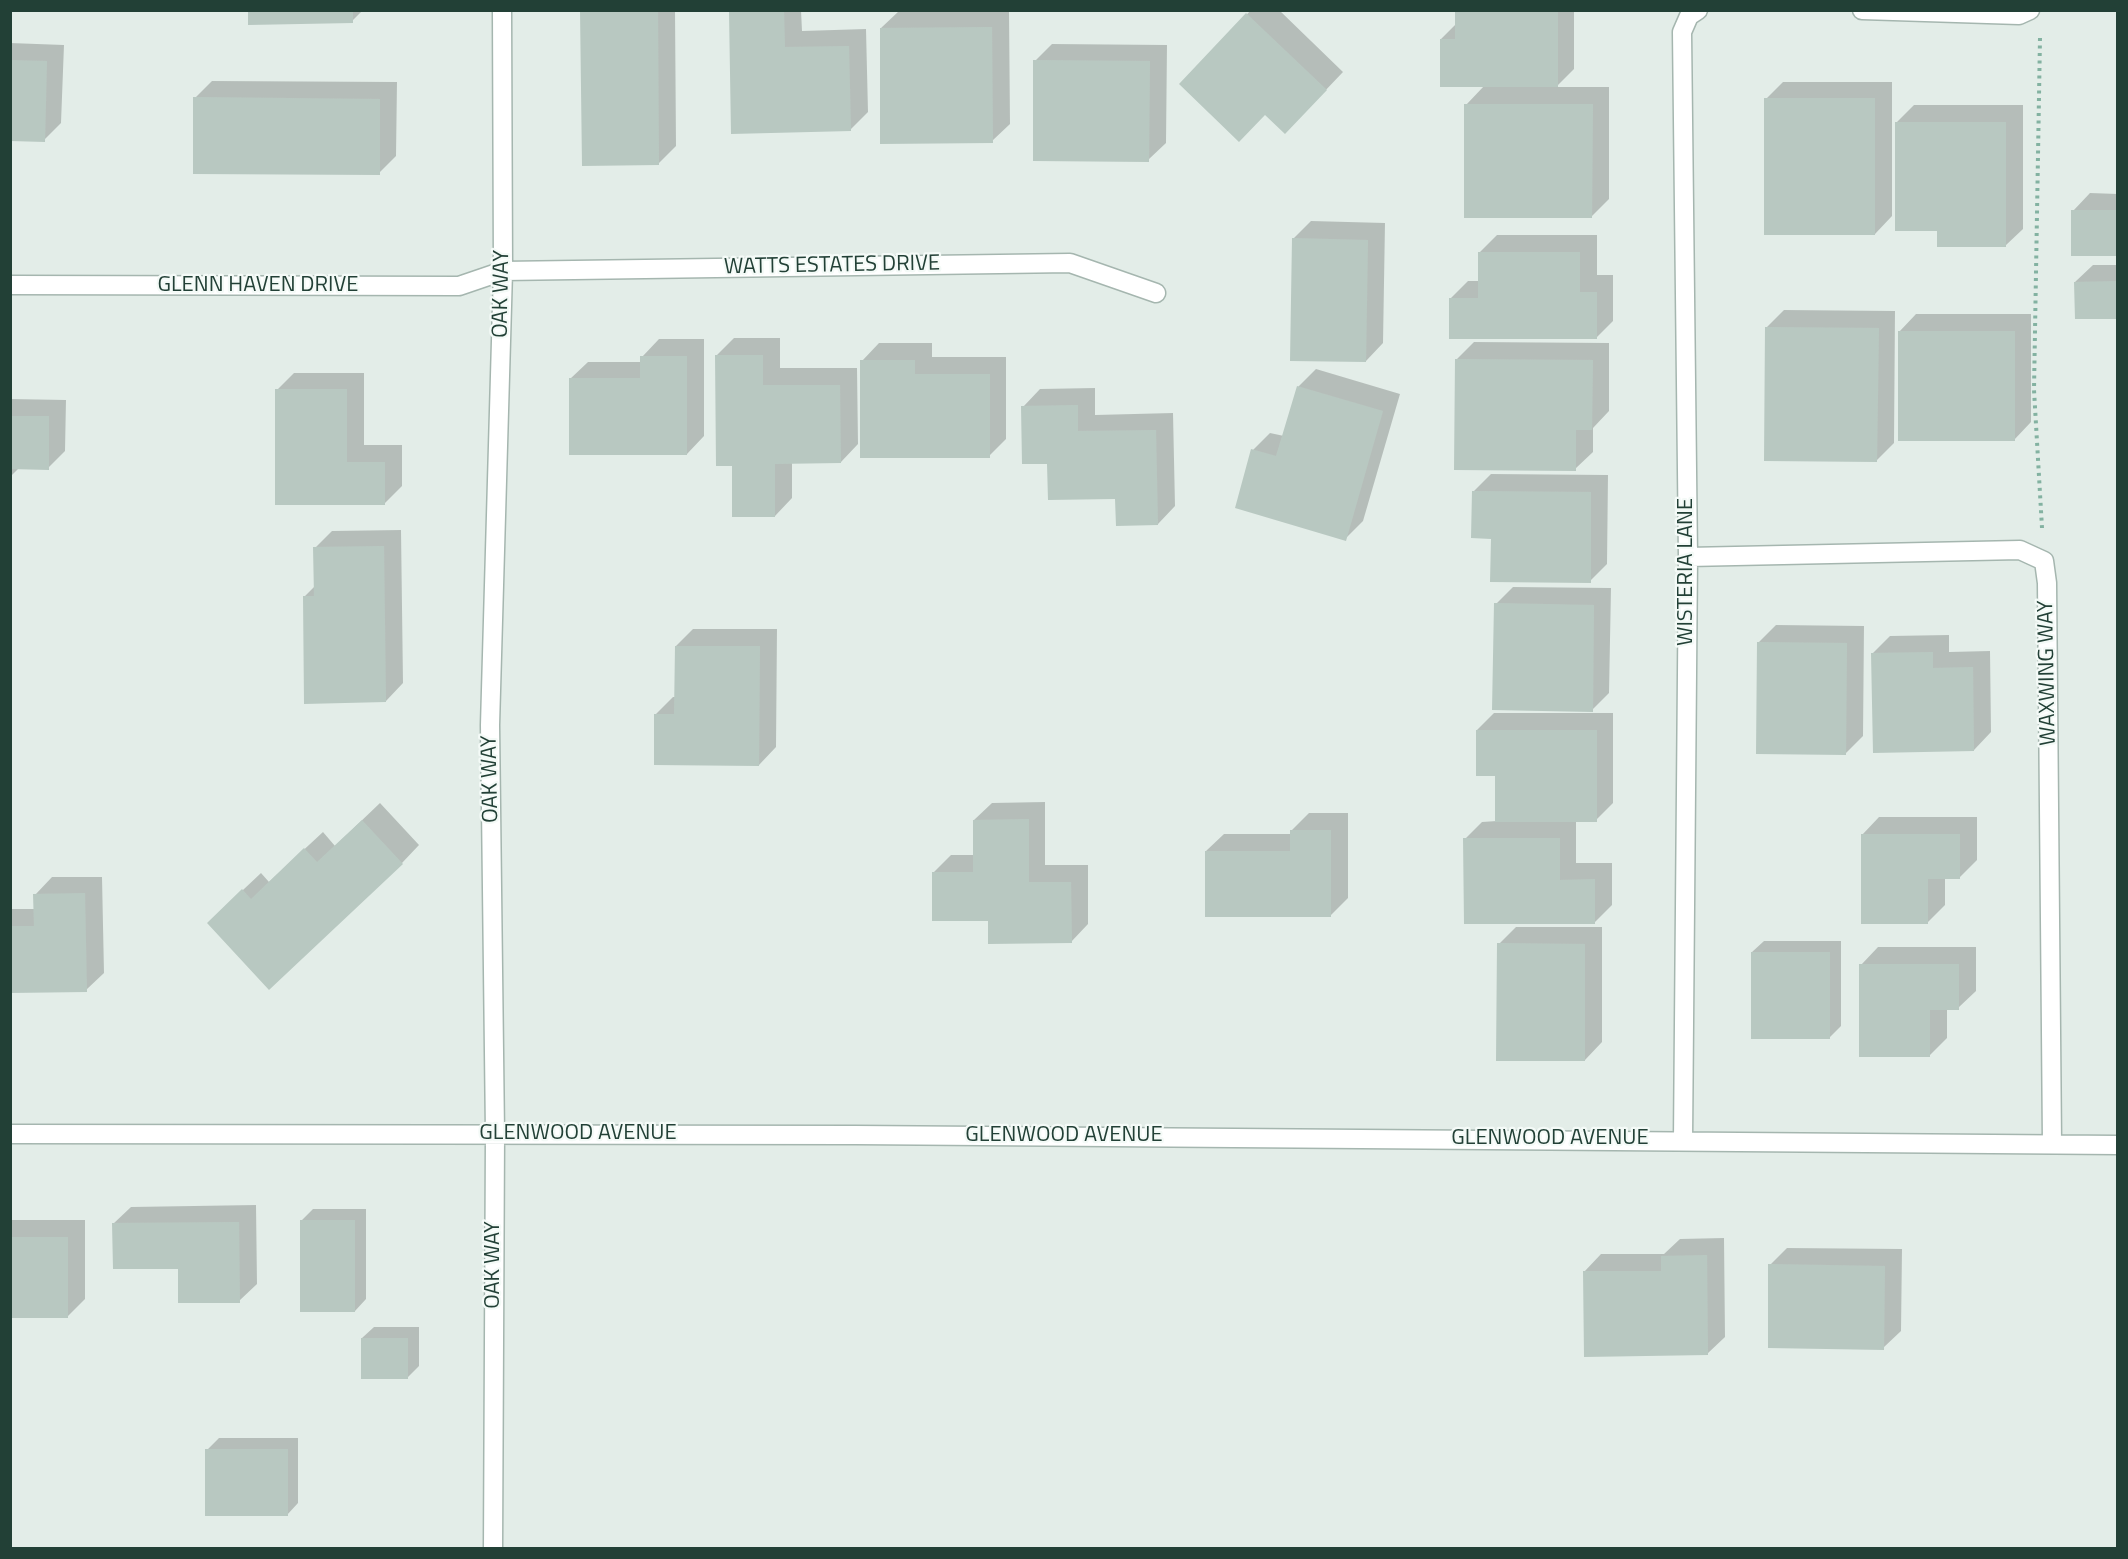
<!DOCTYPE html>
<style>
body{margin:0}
#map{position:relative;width:2128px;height:1559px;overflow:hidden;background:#e3ede8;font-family:"Titillium Web",sans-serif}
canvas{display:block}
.frame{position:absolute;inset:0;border:12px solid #224036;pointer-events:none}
</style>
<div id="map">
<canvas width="2128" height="1559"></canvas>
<div class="frame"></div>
</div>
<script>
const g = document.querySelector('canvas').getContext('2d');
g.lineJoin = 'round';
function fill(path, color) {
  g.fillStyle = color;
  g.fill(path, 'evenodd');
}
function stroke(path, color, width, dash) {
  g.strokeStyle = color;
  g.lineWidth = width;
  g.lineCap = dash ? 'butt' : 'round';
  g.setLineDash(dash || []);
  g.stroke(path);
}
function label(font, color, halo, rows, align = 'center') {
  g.font = font + ' "Titillium Web",sans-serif';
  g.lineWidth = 4.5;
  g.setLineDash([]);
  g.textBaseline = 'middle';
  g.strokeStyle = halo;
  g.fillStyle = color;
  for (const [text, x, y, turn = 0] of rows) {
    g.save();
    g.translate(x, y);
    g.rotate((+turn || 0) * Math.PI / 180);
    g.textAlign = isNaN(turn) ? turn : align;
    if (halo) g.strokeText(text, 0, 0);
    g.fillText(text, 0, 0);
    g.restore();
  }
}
fill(new Path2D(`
 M249,10H363L352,21Z
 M675,10L676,146L658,164L582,11Z
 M733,10H801L802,31L866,29L868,112L850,130L731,13Z
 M1009,10L1010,124L992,141L881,28L899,11Z
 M1251,10H1279L1343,72L1302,115L1265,113L1181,84Z
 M1456,10H1574V69L1556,87H1609V199L1591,217L1466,105L1484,86L1441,39L1456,24Z
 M10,43L64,45L61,123L44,140L10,139Z
 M1052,44L1167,45L1166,143L1148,160L1035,61Z
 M212,81L397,82L396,156L379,173L195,98Z
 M1783,82H1892V216L1875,234L1766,99Z
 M1914,105H2023V229L2005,246L1896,123Z
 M2090,193L2118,194V255L2073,211Z
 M1311,221L1385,223L1383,343L1366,361L1293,239Z
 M1497,235H1597V275H1613V321L1596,338L1451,298L1468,281H1480V252Z
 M2093,265H2118V317L2075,282Z
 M1784,310L1895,311L1894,443L1877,460L1766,328Z
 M1916,314H2031V422L2014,440L1899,332Z
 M734,338H780V368H857L858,444L841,462H792V498L775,516L733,464L716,356Z
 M659,339H704V436L687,454L570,379L588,362H642V357Z
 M1474,342L1609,343V411L1593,428V452L1575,469L1457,359Z
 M879,343H932V357H1006V439L989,456L862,361Z
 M1316,369L1400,394L1363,521L1345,539L1253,450L1270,433L1284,436L1298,387Z
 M294,373H364V445H402V486L384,504L277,390Z
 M1095,388V415L1173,413L1175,506L1158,524L1117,497L1049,462L1023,407L1040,389Z
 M10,399L66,400L65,451L48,468L18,469L10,477Z
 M1491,474L1608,475L1607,564L1590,581L1474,491Z
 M401,530L403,683L386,701L304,597L315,586V548L332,531Z
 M1513,587L1611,588L1609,693L1592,710L1496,604Z
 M1776,625L1864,626L1863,736L1846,753L1758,643Z
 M693,629H777L776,747L759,765L656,714L673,697H676V646Z
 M1949,635V652L1990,651L1991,732L1974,750L1873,653L1890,636Z
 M1494,713H1613V803L1596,820H1576V863H1612V905L1595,922L1465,839L1482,822L1497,821V774L1477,730Z
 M1045,802V865H1088V924L1071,942L989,920L933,873L951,855H975L974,820L992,803Z
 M380,803L419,845L402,863L226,906L261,873L269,882L323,832L335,846Z
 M1309,813H1348V898L1331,915L1206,851L1224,834H1291V831Z
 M1879,817H1977V860L1960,877H1945V905L1928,922L1862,835Z
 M52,877H102L104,973L86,990L10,991V909H35V895Z
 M1516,927H1602V1042L1585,1060L1499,944Z
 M1764,941H1841V1026L1829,1038L1752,952Z
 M1878,947H1976V991L1958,1008H1947V1038L1929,1056L1861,965Z
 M256,1205L257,1284L239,1301L179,1267L113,1224L131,1207Z
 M313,1209H366V1299L355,1311L301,1221Z
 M10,1220H85V1299L67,1317H10Z
 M1724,1238L1725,1337L1707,1354L1584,1272L1601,1254H1664L1680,1239Z
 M1787,1248L1902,1249L1901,1331L1883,1348L1770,1265Z
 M374,1327H419V1366L407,1378L362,1338Z
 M219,1438H298V1503L287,1515L207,1450Z`), '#0003');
fill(new Path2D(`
 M248,10H353V23L248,25Z
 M580,10H658L659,165L582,166Z
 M1455,10H1558V87H1440V39H1455Z
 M784,11L785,47L849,46L851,131L731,134L729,12Z
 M1246,13L1327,90L1285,134L1265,115L1239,142L1179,84Z
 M992,27L993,143L880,144V28Z
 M10,60L47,61L45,142L10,141Z
 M1033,60L1150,61L1149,162L1033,161Z
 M193,97L380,99V175L193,174Z
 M1764,98H1875V235H1764Z
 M1464,104H1593L1592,218H1464Z
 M1895,122H2006V247H1937V231H1895Z
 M2071,210H2118V256H2071Z
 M1292,238L1368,240L1366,362L1290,361Z
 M1478,252H1580V292H1597V339H1449V298H1478Z
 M2118,281V319H2075L2074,282Z
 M1765,327L1879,328L1877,462L1764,461Z
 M1898,331H2015V441H1898Z
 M715,355H763V385H840L841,463L775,464V517H732V466H716Z
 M640,356H687V455H569V378H640Z
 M1455,359L1593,360L1592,430H1576V471L1454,470Z
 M860,360H915V374H990V458H860Z
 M1297,386L1383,411L1346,541L1235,508L1251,449L1276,456Z
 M275,389H347V462H385V505H275Z
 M1078,405V431L1156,430L1158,525L1116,526L1115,499L1048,500L1047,464H1022L1021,406Z
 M10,416H49V470L10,469Z
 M1472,491L1591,492V583L1490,582L1491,539L1471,538Z
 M384,546L386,702L304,704L303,596H314L313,547Z
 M1494,603L1594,605L1593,712L1492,710Z
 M1757,642L1847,643L1846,755L1756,754Z
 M675,646H760L759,766L654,765V714H674Z
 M1933,652V668L1973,667L1974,751L1873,753L1871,653Z
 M1476,730H1597V822H1495V776H1476Z
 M1029,819V882H1071L1072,943L988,944V921H932V872H973V820Z
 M362,820L403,864L269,990L207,923L242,889L251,899L304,848L317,862Z
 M1290,830H1331V917H1205V851H1290Z
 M1861,834H1960V879H1928V924H1861Z
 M1463,838H1560V880L1595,879V924H1464Z
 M85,893L87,992L10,993V926H34L33,894Z
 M1497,943L1585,944V1061H1496Z
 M1751,952H1830V1039H1751Z
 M1859,964H1959V1010H1930V1057H1859Z
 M300,1220H355V1312H300Z
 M239,1222L240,1303H178V1269H113L112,1223Z
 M10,1237H68V1318H10Z
 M1707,1255L1708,1355L1584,1357L1583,1271H1661V1256Z
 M1768,1264L1885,1266L1884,1350L1768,1348Z
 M361,1338H408V1379H361Z
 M205,1449H288V1516H205Z`), '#b8c8c1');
const minor = new Path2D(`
 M1862,10L2019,15L2030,10
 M10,285L459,286L503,271L1070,263L1156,293
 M1688,557L2020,550L2044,561L2047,583L2052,1144
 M10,1134L856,1135L2118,1145
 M1683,1140L1688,557L1682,32L1689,16L1698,10
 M493,1548L495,1134L490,725L503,271L502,10`);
stroke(minor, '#a5b6af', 21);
stroke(new Path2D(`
 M2040,38L2034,390L2042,528`), '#83b2a1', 4, [3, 4.5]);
stroke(minor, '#fff', 18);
label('22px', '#224036', '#f4faf7', [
 ["WATTS ESTATES DRIVE",832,266,-1],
 ["GLENN HAVEN DRIVE",258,286],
 ["OAK WAY",502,294,-89],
 ["WISTERIA LANE",1687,572,-90],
 ["WAXWING WAY",2048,673,-91],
 ["OAK WAY",491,779,-91],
 ["GLENWOOD AVENUE",578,1134],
 ["GLENWOOD AVENUE",1064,1136],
 ["GLENWOOD AVENUE",1550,1139],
 ["OAK WAY",494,1265,-90]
]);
</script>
